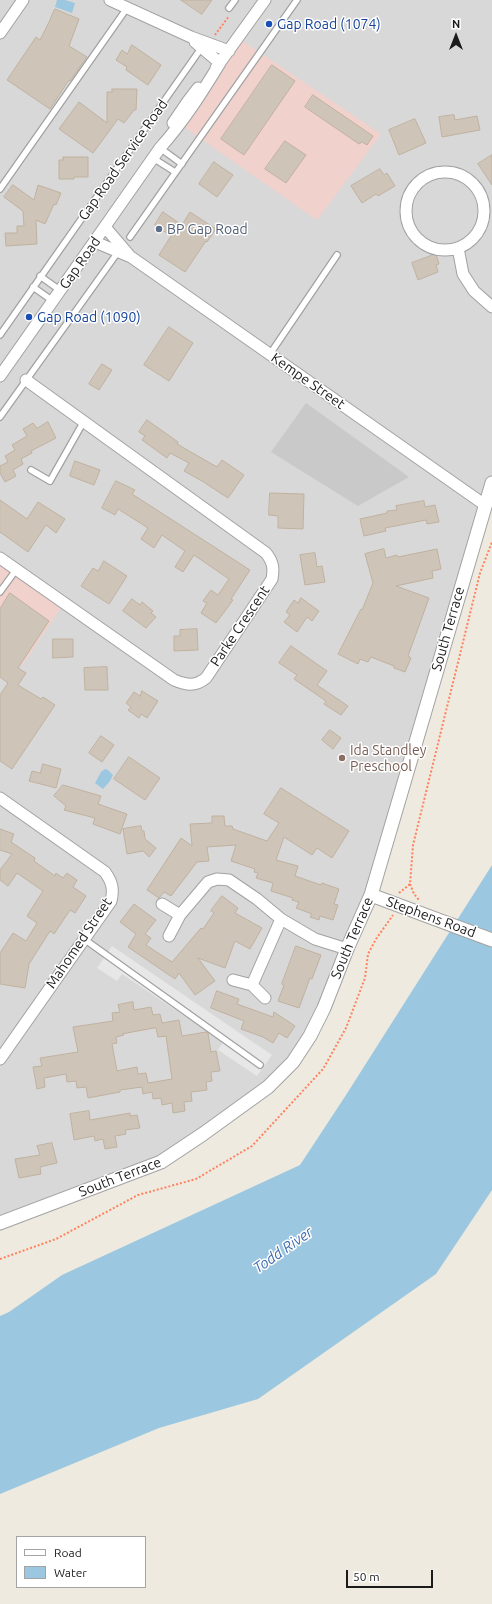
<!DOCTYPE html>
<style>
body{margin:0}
#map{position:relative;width:492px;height:1604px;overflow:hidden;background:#eeeadf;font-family:Ubuntu,sans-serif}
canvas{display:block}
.legend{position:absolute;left:16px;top:1536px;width:130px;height:52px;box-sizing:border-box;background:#fff;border:1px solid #a4a4a4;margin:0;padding:5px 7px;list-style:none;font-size:12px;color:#1b1b1b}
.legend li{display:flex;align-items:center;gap:8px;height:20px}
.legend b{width:20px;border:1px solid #a4a4a4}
.north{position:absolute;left:436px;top:16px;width:40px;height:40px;-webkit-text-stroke:3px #fff;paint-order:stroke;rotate:0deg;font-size:11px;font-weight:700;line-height:16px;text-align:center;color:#1b1b1b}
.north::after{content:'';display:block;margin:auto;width:14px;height:18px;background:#1b1b1b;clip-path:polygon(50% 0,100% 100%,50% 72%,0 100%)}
.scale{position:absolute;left:346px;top:1570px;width:87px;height:18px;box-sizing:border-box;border:2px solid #1b1b1b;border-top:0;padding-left:5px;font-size:12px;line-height:14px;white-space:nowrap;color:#1b1b1b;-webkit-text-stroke:3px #fff;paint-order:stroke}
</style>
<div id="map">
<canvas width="492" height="1604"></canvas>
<ul class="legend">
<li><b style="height:5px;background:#fff"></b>Road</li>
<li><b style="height:11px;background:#9bc8e0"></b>Water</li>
</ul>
<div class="north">N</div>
<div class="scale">50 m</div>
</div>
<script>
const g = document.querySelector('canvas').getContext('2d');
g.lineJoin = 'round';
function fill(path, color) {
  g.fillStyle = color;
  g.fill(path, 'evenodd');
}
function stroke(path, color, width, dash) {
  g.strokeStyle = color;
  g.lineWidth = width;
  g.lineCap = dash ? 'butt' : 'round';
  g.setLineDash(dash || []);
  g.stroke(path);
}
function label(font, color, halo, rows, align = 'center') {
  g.font = font + ' Ubuntu,sans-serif';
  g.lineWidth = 3;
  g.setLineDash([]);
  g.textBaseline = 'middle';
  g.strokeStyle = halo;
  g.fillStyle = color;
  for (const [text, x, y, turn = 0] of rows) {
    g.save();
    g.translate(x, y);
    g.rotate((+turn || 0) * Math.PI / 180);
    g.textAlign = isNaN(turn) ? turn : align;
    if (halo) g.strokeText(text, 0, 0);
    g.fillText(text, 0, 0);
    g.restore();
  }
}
fill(new Path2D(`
 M0,0H492V483L371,895L293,1062L161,1162L0,1223Z`), '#d9d8d8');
fill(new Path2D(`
 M238,38L381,134L317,220L174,120Z
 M0,558L64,603L22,666L0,651Z`), '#f1d1cc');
fill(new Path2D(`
 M306,403L409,477L358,506L271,452Z`), '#c9c9c9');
fill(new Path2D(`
 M112,946L272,1055L257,1076L218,1050L223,1042L122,974L117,981L97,968Z`), '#e7e7e7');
fill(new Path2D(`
 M57,0H65L75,3L72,13L55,7Z
 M105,769L108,770L113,775L110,781L103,789L95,783L101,772Z
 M492,865V1190L436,1274L258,1399L159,1428L0,1494V1316L9,1312L62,1275L300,1165L346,1095Z`), '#9bc8e0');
const building = new Path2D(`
 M181,0H212L202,14Z
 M55,9L79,19L69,46L87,57L70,81L69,80L50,109L7,80L36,37L40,40L49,22Z
 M132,45L161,65L148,85L126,70L127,67L116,60L122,50L127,54Z
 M272,65L295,81L244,155L221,139Z
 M112,89H137L136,110H134L124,123L118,119L93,153L59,129L79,102L107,123V92H112Z
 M313,95L373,136L367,145L362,142L359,144L305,107Z
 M454,115L455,120L477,116L480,130L442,137L439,117Z
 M415,119L426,143L399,155L389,130Z
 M285,141L306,155L286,183L265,169Z
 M492,155V185L478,164Z
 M63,157H88V177H74V179H59V160H63Z
 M214,162L233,175L217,197L199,184Z
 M380,169L384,175L387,173L395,186L378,196L376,194L362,203L351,186Z
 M13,185L34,200L38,185L61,193L56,205L54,204L45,224L36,220L37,244L6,246L5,233H17V226H24L23,211L4,197Z
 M163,212L182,225L190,212L216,229L207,242L206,241L185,272L159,255L171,236L155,225Z
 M436,254L439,264L436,265L438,272L418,280L412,263Z
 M169,327L193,343L169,381L144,365Z
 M102,364L112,370L99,390L89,384Z
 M147,420L178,442L177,444L217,467L222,460L244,475L228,498L202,481L184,471L189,463L170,453L167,458L142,440L145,436L139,432Z
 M48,422L56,438L31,451L32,453L21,459L23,464L13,470L16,476L5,482L0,473V466L8,462L5,456L15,450L12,445L27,436L23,429L33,423L37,428Z
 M75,461L100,470L94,485L70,476Z
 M116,481L135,490L132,494L250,570L231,599L233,600L216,623L201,613L207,603L203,601L211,590L218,595L229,579L194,555L183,572L175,567L185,551L162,535L154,548L141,539L148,528L118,509L115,515L102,508Z
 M270,493L304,494L303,529L278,528V516L269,515Z
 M0,500L27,519L38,502L65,519L56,533L46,525L28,552L0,532Z
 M424,501L425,507L435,505L439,522L427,524L426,520L385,528L386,531L364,536L360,519L387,513V511L397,510L396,506Z
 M384,549L386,558L397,555L398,557L437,549L441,569L432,571L433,578L396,586L429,598L408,656L411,658L405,672L394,668V666L371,657L368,662L360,659L358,664L338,654L361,609L362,610L373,583L365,554Z
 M315,553L317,567L322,566L325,582L305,585L300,555Z
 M104,561L127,576L109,604L81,586L93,568L98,571Z
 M10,593L49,621L18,668L26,673L18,685L41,699L43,697L55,705L12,769L0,761V695L8,683L0,677V609Z
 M301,598L319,611L312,621L307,617L297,632L284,622L290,615L286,612L294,600L298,603Z
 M132,599L140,605L142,602L153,611L151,613L156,617L146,628L123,611Z
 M197,629L198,650L174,651V636H180V630Z
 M53,639H73V657L53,658Z
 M291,646L327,671L317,685L348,706L341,715L324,704L326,701L294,679L297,675L279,663Z
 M107,667L108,690H85L84,668Z
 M142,691L158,701L147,718L141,714L139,718L128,710L131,707L126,703L134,692L140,696Z
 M330,730L341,738L333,749L322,740Z
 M101,736L114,745L102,762L89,753Z
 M129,757L160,778L145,800L114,779Z
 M43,764L61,769L56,788L29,781L32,771L40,773Z
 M63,785L101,796L98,804L127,814L120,834L93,824L95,818L64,810L66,806L54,796Z
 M281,788L349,831L332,858L317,848L312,855L284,837L276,860L298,866L295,876L321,885L322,883L339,889L334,904L338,905L333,920L320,916L319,920L310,917L312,914L296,908L299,902L292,900L293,898L271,891L273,883L256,878L258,873L254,872L255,869L231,861L236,845L207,847L209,861L197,862L171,896L164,892L159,898L147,890L181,838L192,846L190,824L212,823V816H224L225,826H232L233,829L267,841L279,823L264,814Z
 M141,826L142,831H144L145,839L156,848L149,857L143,851L127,854L123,829Z
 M0,829L14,834L11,842L35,858L34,861L55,876L56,873L63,878L67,873L77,880L73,887L86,896L75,913L70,910L54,934L50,931L29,964L25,988L0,984V953L13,933L26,941L37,923L27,916L43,891L17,873L8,886L0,880V870L12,854L0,850Z
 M222,896L238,908L235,913L262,928L250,949L235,941L225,968L198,958L215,981L195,995L179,973L175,979L128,947L136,934L120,922L134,904L156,920L145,934L151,938L146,945L172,962L201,928L203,929L214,913L211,911Z
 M296,946L321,955L312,979L310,978L299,1008L278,1001L284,985L282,984Z
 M217,991L239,999L237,1004L273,1017L274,1012L295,1026L287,1038L279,1033L273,1043L263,1037L241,1029L244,1021L211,1008Z
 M133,1002L134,1010L151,1007L153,1015L160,1014L162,1023L179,1020L182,1036L206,1032L208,1033L211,1052L216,1051L220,1071L211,1072L212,1081L206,1082L207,1090L191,1092L192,1101L184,1102L185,1111L173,1113L172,1103L162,1105L161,1098L153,1099L152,1092L143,1094L142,1087L120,1090V1092L88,1098L86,1087L77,1088L76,1081L67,1082L66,1074L44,1078L45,1087L37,1089L33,1067L42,1066L40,1058L78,1052L73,1027L113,1021L112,1013L120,1012L118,1005ZM156,1028L158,1037L166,1036L172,1079L148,1083L146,1073L138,1074L137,1067L117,1071L112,1044L117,1043L116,1037L124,1035L123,1034Z
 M89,1111L90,1120L130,1113V1116L137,1115L140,1128L125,1130L126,1134L115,1136L117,1147L105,1149L103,1139L95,1141L94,1136L74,1140L70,1114Z
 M52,1143L57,1163L40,1167L41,1174L19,1178L15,1159L40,1155L37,1146Z`);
fill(building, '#cec4b8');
stroke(building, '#c0b2a0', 1);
const service = new Path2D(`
 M229,8L235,0
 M160,148L182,164
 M153,158L175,172
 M0,189L127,8
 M130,237L297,0
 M40,276L61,291
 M33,287L53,301
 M0,335L202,47
 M270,354L337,255
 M0,417L118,252
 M31,470L50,481L84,421
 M0,592L16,570
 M84,939L260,1065`);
const minor = new Path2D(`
 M110,0L191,37L229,51
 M0,33L23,0
 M195,42L220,63
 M216,68L265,0
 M173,123L188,101L198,88
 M406 211a39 39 0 1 1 78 0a39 39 0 1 1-78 0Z
 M105,227L129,255
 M95,242L131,257L485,505
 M458,248L463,274L474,291L492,307
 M0,376L160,148C184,121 201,94 220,63
 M0,558L174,680C186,685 195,687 206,678L272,579C274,568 273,562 266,553L26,380
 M0,798L105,872C112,882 114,889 111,901L0,1059
 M162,904L180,915
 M169,936L180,915L208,882L217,879L229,880L257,899L281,919L315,939L347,949
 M233,980L252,985L265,998
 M252,985L281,919`);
const tertiary = new Path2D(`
 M371,895L492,940
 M0,1223L161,1162L203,1134L268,1087L293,1062L310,1036L324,1008L347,949L371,895L492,483`);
stroke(service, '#a2a2a2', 8);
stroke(minor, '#a2a2a2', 13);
stroke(tertiary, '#a2a2a2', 15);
stroke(new Path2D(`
 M215,35L229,16
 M410,884L414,894L419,900
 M399,893L410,884L413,845L480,573L492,542
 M0,1259L56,1239L138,1195L196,1179L252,1146L323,1069L346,1028L365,978L368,954L376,939L393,915`), '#ff815e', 2, [2, 2]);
stroke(service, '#fff', 5.5);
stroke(minor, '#fff', 11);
stroke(tertiary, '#fff', 13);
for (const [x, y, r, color] of [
 [269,24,4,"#1a4fb4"],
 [159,229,4,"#5c6f8a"],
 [29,317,4,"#1a4fb4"],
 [342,758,4,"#8d6e63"]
]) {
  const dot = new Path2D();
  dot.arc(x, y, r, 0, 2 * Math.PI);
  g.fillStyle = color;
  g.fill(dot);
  stroke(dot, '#fff', 1.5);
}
label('14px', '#164399', '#fff', [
 ["Gap Road (1074)",277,24],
 ["Gap Road (1090)",37,317]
], 'left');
label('14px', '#1b1b1b', '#fff', [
 ["Gap Road Service Road",123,160,-55],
 ["Gap Road",80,263,-55],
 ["Kempe Street",308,381,35],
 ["Parke Crescent",240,626,-56],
 ["South Terrace",448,629,-74],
 ["Stephens Road",431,917,20],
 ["South Terrace",352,938,-67],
 ["Mahomed Street",79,943,-56],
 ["South Terrace",120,1177,-21]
]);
label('14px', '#4e5e75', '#fff', [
 ["BP Gap Road",167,229]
], 'left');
label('14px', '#785e54', '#fff', [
 ["Ida Standley",350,750],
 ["Preschool",350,766]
], 'left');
label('italic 15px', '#406cb1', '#fff', [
 ["Todd River",283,1250,-35]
]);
</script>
